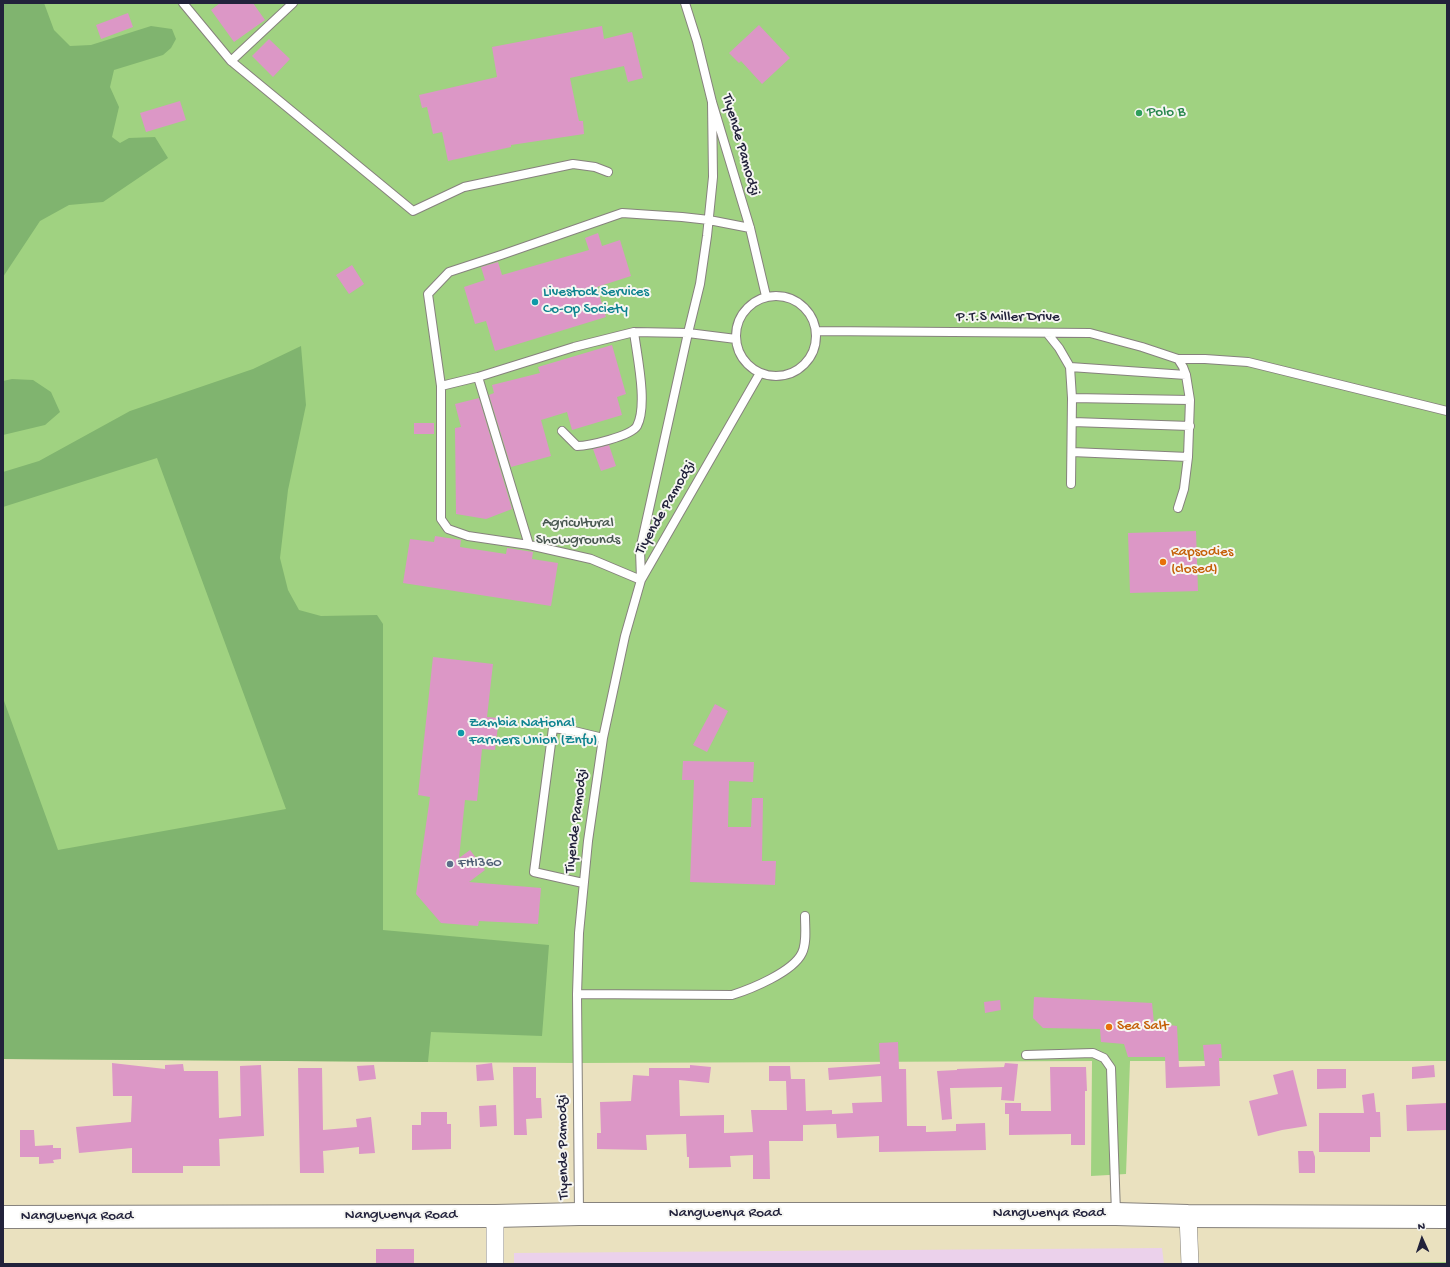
<!DOCTYPE html>
<style>
body{margin:0}
#map{position:relative;width:1450px;height:1267px;overflow:hidden;background:#eae1bf;font-family:"Gochi Hand",sans-serif}
canvas{display:block}
.frame{position:absolute;inset:0;border:4px solid #22223b;pointer-events:none}
.north{position:absolute;left:1402px;top:1219px;width:40px;height:40px;-webkit-text-stroke:3px #f6f6f2;paint-order:stroke;rotate:357deg;font-size:11px;font-weight:700;line-height:16px;text-align:center;color:#22223b}
.north::after{content:'';display:block;margin:auto;width:14px;height:18px;background:#22223b;clip-path:polygon(50% 0,100% 100%,50% 72%,0 100%)}
</style>
<div id="map">
<canvas width="1450" height="1267"></canvas>
<div class="frame"></div>
<div class="north">N</div>
</div>
<script>
const g = document.querySelector('canvas').getContext('2d');
g.lineJoin = 'round';
function fill(path, color) {
  g.fillStyle = color;
  g.fill(path, 'evenodd');
}
function stroke(path, color, width, dash) {
  g.strokeStyle = color;
  g.lineWidth = width;
  g.lineCap = dash ? 'butt' : 'round';
  g.setLineDash(dash || []);
  g.stroke(path);
}
function label(font, color, halo, rows, align = 'center') {
  g.font = font + ' "Gochi Hand",sans-serif';
  g.lineWidth = 4;
  g.setLineDash([]);
  g.textBaseline = 'middle';
  g.strokeStyle = halo;
  g.fillStyle = color;
  for (const [text, x, y, turn = 0] of rows) {
    g.save();
    g.translate(x, y);
    g.rotate((+turn || 0) * Math.PI / 180);
    g.textAlign = isNaN(turn) ? turn : align;
    if (halo) g.strokeText(text, 0, 0);
    g.fillText(text, 0, 0);
    g.restore();
  }
}
fill(new Path2D(`
 M1162,1248L1164,1264H514V1253Z`), '#ebd1eb');
fill(new Path2D(`
 M3,3H1447V1061H1130L1126,1174L1091,1176L1092,1061L577,1063L3,1059Z
 M1447,1262V1264H1262Z`), '#a0d281');
fill(new Path2D(`
 M3,3H44L54,30L70,46L91,45L151,26L172,29L176,39L171,48L163,55L114,70L110,87L119,107L112,137L120,143L129,138L155,137L168,158L103,202L69,205L40,221L3,277Z
 M301,346L306,405L288,490L280,558L288,590L299,610L321,616L377,615L383,624V930L549,945L542,1036L431,1032L428,1062L3,1059V698L58,850L286,809L157,458L3,507V472L39,461L130,411L253,369Z
 M12,379L33,380L51,392L60,412L45,425L3,435V381Z`), '#80b46f');
fill(new Path2D(`
 M220,3H253L265,20L234,42L211,10Z
 M128,13L133,27L101,39L96,25Z
 M759,25L790,58L762,84L741,61L739,63L729,53Z
 M602,26L604,39L632,32L643,78L628,82L624,66L570,78L579,121H583L584,134L511,145V147L448,161L442,132L433,134L427,107L422,108L419,95L497,77L492,47Z
 M269,39L290,59L273,77L252,56Z
 M180,101L186,120L146,132L140,113Z
 M598,233L602,246L620,240L631,276L597,287L606,317L495,351L486,321L475,324L464,287L485,280L481,267L498,262L502,275L589,250L585,238Z
 M352,265L364,284L349,294L336,275Z
 M612,345L626,394L617,397L622,415L572,430L567,412L541,420L551,456L511,467L489,395L494,393L492,385L540,373L538,367Z
 M479,398L512,509L486,519L456,514L455,428L461,427L455,404Z
 M414,423H434V434H414Z
 M609,445L616,466L601,471L593,449Z
 M1196,531L1198,591L1130,593L1128,533Z
 M435,536L461,540L460,547L506,554L507,548L533,552L532,559L558,563L551,606L403,583L410,539L434,542Z
 M433,657L493,664L487,717L499,718L495,750L482,749L477,801L465,800L459,858L470,850L485,870L469,882L541,888L538,924L479,921L478,926L441,923L416,894L430,797L418,795Z
 M715,704L728,711L707,752L693,745Z
 M683,761L754,762L753,782L729,781L728,827H751L752,798H763L762,861H776L775,885L690,882L694,780H682Z
 M1034,997L1152,1003L1154,1023L1177,1026L1179,1067L1205,1066L1203,1045L1221,1044L1222,1058H1219L1220,1086L1166,1088L1165,1057H1128L1124,1044L1101,1042L1100,1029L1043,1028L1033,1018Z
 M1000,1000L1001,1010L985,1013L984,1002Z
 M898,1042L899,1069H906L907,1126H926V1132L956,1131V1124L985,1123L986,1150L879,1152V1136L837,1138L836,1124L803,1125V1141H769L770,1179H753V1155L730,1156L731,1167L689,1168V1157H687L686,1134L646,1135L647,1150L597,1149V1133H601L600,1102L631,1101L633,1075L649,1076V1068H690V1065L711,1067L709,1083L679,1080L680,1116L724,1115V1133L753,1132L751,1110H787L786,1081H769V1066H790L791,1079H805L806,1111L832,1110V1114L853,1113L852,1103L882,1102L881,1076L829,1080L828,1068L880,1064L879,1043Z
 M112,1063L165,1069V1065L183,1064L184,1071H218L219,1118L241,1116L240,1066L261,1065L264,1136L219,1139L220,1166H183V1173H132V1148L79,1153L76,1127L131,1122L132,1096H113Z
 M492,1063L494,1080L477,1081L476,1065Z
 M1005,1063L1018,1064L1014,1101L1001,1100L1002,1087L950,1088L952,1119L942,1120L937,1071L957,1070V1069L1004,1067Z
 M374,1065L376,1079L359,1081L357,1066Z
 M1434,1065L1435,1077L1412,1079V1067Z
 M513,1067H536V1098H541L542,1118L526,1119L527,1135H514Z
 M1050,1067H1086L1087,1091H1085V1145H1071V1134L1009,1135V1114H1005V1103H1021V1111H1051Z
 M298,1068H322L323,1130L357,1127L356,1119L371,1117L375,1153L359,1154V1147L323,1151L324,1173H300Z
 M1317,1069H1346V1088L1317,1089Z
 M1293,1070L1307,1126L1282,1130L1258,1136L1249,1101L1278,1094L1273,1075Z
 M1374,1093L1376,1112H1380L1381,1137H1370V1152H1319V1113H1364L1362,1095Z
 M1447,1103V1130L1407,1131L1406,1105Z
 M496,1105L497,1126L480,1127L479,1106Z
 M421,1112H447V1124H451V1149L412,1150V1125H421Z
 M20,1130H34L35,1146L53,1145V1148H61V1159L53,1160L54,1163L39,1164V1157H20Z
 M1298,1151H1313L1315,1157V1173H1299Z
 M376,1249H414V1264H376Z`), '#dc97c6');
const service = new Path2D(`
 M183,3L231,61L413,211L464,187L573,164L595,167L608,172
 M685,3L697,41L712,102L750,228L766,296
 M231,61L293,3
 M736 336a40 40 0 1 1 80 0a40 40 0 1 1-80 0Z
 M816,331L1090,333L1142,347L1178,359L1183,367L1186,375L1190,400L1188,457L1184,489L1178,508
 M1047,333L1059,348L1070,367L1072,398L1071,484
 M1178,359H1205L1248,362L1447,411
 M1070,367L1186,375
 M478,377L529,545
 M441,386L478,377L574,347L634,332L688,333L736,339
 M1072,398L1190,400
 M1073,422L1190,426
 M562,431L577,446C589,446 631,436 637,426C648,405 637,356 634,332
 M1072,452L1188,457
 M641,579L640,550L688,333L700,284L707,236L713,177L712,102
 M641,580L591,559L529,545L468,536L448,529L441,519V386L428,294L449,272L501,255L622,213L682,217L709,220L750,228
 M583,883L534,872L553,728L574,731L603,738
 M577,994L732,995C751,989 793,972 802,953C807,943 805,928 805,916
 M1026,1055L1093,1053L1104,1058L1111,1068L1116,1213
 M579,1213L577,994L579,933L588,841L603,738L625,636L641,580L760,373`);
const minor = new Path2D(`
 M495,1216V1264
 M1188,1216L1190,1264`);
const secondary = new Path2D(`
 M3,1217L495,1216L579,1214H1116L1188,1216L1447,1217`);
stroke(service, '#86827d', 10);
stroke(minor, '#86827d', 18);
stroke(secondary, '#86827d', 24);
stroke(service, '#fff', 8);
stroke(minor, '#fff', 17);
stroke(secondary, '#fff', 22);
for (const [x, y, r, color] of [
 [1139,113,4,"#2e9e5b"],
 [535,302,4,"#0f9aa8"],
 [1163,562,4,"#e8710a"],
 [461,733,4,"#0f9aa8"],
 [450,864,4,"#5c6f8a"],
 [1109,1027,4,"#e8710a"]
]) {
  const dot = new Path2D();
  dot.arc(x, y, r, 0, 2 * Math.PI);
  g.fillStyle = color;
  g.fill(dot);
  stroke(dot, '#f6f6f2', 1.5);
}
label('15px', '#27864d', '#f6f6f2', [
 ["Polo B",1147,113]
], 'left');
label('15px', '#22223b', '#f6f6f2', [
 ["Tiyende Pamodzi",740,145,74],
 ["P.T.S Miller Drive",1008,318],
 ["Tiyende Pamodzi",666,508,-60],
 ["Tiyende Pamodzi",577,821,-83],
 ["Tiyende Pamodzi",564,1147,-91],
 ["Nangwenya Road",725,1214],
 ["Nangwenya Road",1049,1214],
 ["Nangwenya Road",401,1216],
 ["Nangwenya Road",77,1217]
]);
label('15px', '#0d838f', '#f6f6f2', [
 ["Livestock Services",543,293],
 ["Co-Op Society",543,310],
 ["Zambia National",469,724],
 ["Farmers Union (Znfu)",469,741]
], 'left');
label('15px', '#485750', '#f6f6f2', [
 ["Agricultural",578,524],
 ["Showgrounds",578,541]
]);
label('15px', '#c56008', '#f6f6f2', [
 ["Rapsodies",1171,553],
 ["(closed)",1171,570],
 ["Sea Salt",1117,1027]
], 'left');
label('15px', '#4e5e75', '#f6f6f2', [
 ["FHI360",458,864]
], 'left');
</script>
